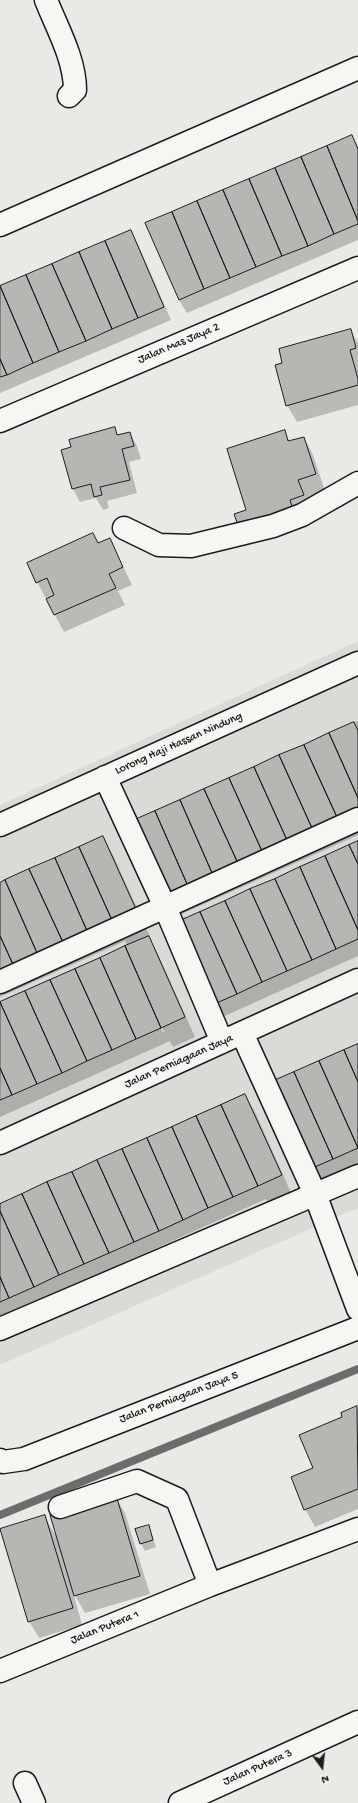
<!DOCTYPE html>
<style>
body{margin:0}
#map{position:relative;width:358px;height:1803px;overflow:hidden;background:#e9e9e5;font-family:"Gochi Hand",sans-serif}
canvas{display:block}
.north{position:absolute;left:302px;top:1747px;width:40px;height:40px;-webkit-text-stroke:3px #f6f6f2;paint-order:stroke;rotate:165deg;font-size:11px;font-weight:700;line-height:16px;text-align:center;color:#1c1c1c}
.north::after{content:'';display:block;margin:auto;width:14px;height:18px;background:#1c1c1c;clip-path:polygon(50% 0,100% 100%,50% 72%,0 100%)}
</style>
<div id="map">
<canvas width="358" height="1803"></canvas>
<div class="north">N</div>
</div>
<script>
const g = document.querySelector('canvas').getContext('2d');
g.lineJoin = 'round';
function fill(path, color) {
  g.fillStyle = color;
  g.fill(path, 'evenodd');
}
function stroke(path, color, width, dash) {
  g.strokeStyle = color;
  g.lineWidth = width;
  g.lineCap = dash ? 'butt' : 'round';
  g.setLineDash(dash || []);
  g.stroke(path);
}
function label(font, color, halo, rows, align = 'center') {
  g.font = font + ' "Gochi Hand",sans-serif';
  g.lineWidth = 3;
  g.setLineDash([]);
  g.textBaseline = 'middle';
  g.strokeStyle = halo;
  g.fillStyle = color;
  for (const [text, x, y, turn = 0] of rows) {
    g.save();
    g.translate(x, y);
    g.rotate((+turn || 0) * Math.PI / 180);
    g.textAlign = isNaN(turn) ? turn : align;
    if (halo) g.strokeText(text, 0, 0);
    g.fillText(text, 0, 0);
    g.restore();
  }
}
fill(new Path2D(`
 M358,641V1208L0,1365V805Z`), '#dadad6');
fill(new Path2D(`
 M352,137L358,147V240L187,313L179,300Z
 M131,231L138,244L171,320L0,393V287Z
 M350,330L358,343V405L297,422L287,405L284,364Z
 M114,429L118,436L130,433L137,446L141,459L129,462L137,493L107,501L109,508L103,510L96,498L80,502L73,489L62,450Z
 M284,432L290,442L304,438L313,455L325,491L308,497L313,512L299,517L302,528L250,544L240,527Z
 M93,534L99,544L110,539L132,585L118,591L125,605L64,632L37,582Z
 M358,721V835L175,917L131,823Z
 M103,837L114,857L150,937L149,938L159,956L195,1037L173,1047L170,1041L0,1117V1003L127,946L125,941L0,997V883ZM130,960H132L164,1032L163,1033Z
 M358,842V956L220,1018L213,1005Z
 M358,1045V1165L317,1183L309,1170Z
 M245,1095L256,1114L292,1195L270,1205L266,1199L0,1318V1205Z
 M357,1408L358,1410V1509L315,1527L305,1509L314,1468L344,1418Z
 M115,1496L125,1513L150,1594L85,1613L73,1592L82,1625L39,1638L29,1621L45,1517L57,1538Z
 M149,1526L156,1547L145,1551L141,1544Z`), '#0003');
stroke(new Path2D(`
 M0,1515L358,1369`), '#6d6d6c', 8);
const building = new Path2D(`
 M352,135L358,149V221L327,146Z
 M327,146L358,221V224L334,234L301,157Z
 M301,157L334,234L308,246L275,168Z
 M275,168L308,246L282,256L249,179Z
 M249,179L282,256L256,267L223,190Z
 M223,190L256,267L230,278L197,201Z
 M197,201L230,278L204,289L172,212Z
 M172,212L204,289L179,300L145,223Z
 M131,230L164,307L138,318L105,241Z
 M105,241L138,318L112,329L79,252Z
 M79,252L112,329L86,341L52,264Z
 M52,264L86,341L59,352L26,275Z
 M26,275L59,352L33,363L0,286Z
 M0,286L33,363L7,375L0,359Z
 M351,329L356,348L350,350L358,379V385L286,406L275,365L282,363L279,349Z
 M0,359L7,375L0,377Z
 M115,427L117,435L130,432L134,446L122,449L130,480L100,487L102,495L94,497L91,484L72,489L61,450L71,447L69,440Z
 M285,430L288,441L304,437L316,474L298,480L304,495L290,500L293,510L239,528L234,514L246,510L227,449Z
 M93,533L98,543L110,538L123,567L109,574L116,588L54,615L46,599L54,595L47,578L36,583L27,563Z
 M354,722L358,731V798L329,733Z
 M329,733L358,798V818L341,826L304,745Z
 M304,745L341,826L316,837L279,755Z
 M279,755L316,837L291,849L254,767Z
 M254,767L291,849L266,860L229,778Z
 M229,778L266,860L241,870L204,789Z
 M204,789L241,870L216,882L180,800Z
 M180,800L216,882L191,893L155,811Z
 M155,811L191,893L167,904L130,822Z
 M103,836L140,918L116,929L79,847Z
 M358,841V864L349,845Z
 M349,845L358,864V930L325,856Z
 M79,847L116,929L91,940L55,858Z
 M325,856L358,930V939L336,949L300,867Z
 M55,858L91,940L67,951L29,869Z
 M300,867L336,949L312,960L275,879Z
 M29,869L67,951L41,962L5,880Z
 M275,879L312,960L287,971L250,889Z
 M5,880L41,962L17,973L0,936V883Z
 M250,889L287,971L262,982L225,901Z
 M225,901L262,982L237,994L200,912Z
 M200,912L237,994L212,1005L175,923Z
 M0,936L17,973L0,981Z
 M149,936L185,1017L161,1028L125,946Z
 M125,946L161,1028L136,1039L100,958Z
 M100,958L136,1039L112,1050L75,969Z
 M75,969L112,1050L87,1061L50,980Z
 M50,980L87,1061L62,1073L25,991Z
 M25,991L62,1073L37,1084L0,1002Z
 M0,1002L37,1084L12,1095L0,1068Z
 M358,1044V1082L344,1050Z
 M344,1050L358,1082V1148L319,1061Z
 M319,1061L358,1148L333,1159L294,1072Z
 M0,1068L12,1095L0,1100Z
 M294,1072L333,1159L308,1170L269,1083Z
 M245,1094L282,1175L258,1186L221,1105Z
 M221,1105L258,1186L233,1197L196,1116Z
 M196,1116L233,1197L208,1208L172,1127Z
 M172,1127L208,1208L183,1220L147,1138Z
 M147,1138L183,1220L159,1231L122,1149Z
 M122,1149L159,1231L134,1242L97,1160Z
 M97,1160L134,1242L109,1253L72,1172Z
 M72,1172L109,1253L84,1264L47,1182Z
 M47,1182L84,1264L59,1275L22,1194Z
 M22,1194L59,1275L34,1287L0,1211V1204Z
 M0,1211L34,1287L9,1298L0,1277Z
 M0,1277L9,1298L0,1302Z
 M357,1406L358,1489L304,1510L291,1477L313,1468L299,1435L342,1417L341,1413Z
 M116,1495L140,1576L74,1596L50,1515Z
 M45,1515L73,1608L28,1622L0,1529Z
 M149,1525L153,1540L140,1544L135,1529Z`);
fill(building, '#b6b6b3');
stroke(building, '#1c1c1c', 1);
const minor = new Path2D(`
 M46,0C57,28 75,59 75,90L69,96
 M0,225L358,68
 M0,421L358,268
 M124,528L159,545L191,546L273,526L302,515L358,483
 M105,777L165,907L222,1042
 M0,825L358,663
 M0,982L358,819
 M242,1033L315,1194L358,1309
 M0,1143L358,980
 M0,1329L358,1176
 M0,1460L3,1462L24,1459L358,1328
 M60,1507L137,1481L177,1499L210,1585
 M0,1671L210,1585L358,1529
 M25,1783L34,1803
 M180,1803L358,1722`);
stroke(minor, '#1c1c1c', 25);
stroke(minor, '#f6f6f2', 22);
label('12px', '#1c1c1c', '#f6f6f2', [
 ["Jalan Mas Jaya 2",179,344,-23],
 ["Lorong Haji Hassan Nindung",179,744,-24],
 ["Jalan Perniagaan Jaya",179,1062,-24],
 ["Jalan Perniagaan Jaya 5",179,1398,-21],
 ["Jalan Putera 1",105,1628,-22],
 ["Jalan Putera 3",258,1768,-24]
]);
</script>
